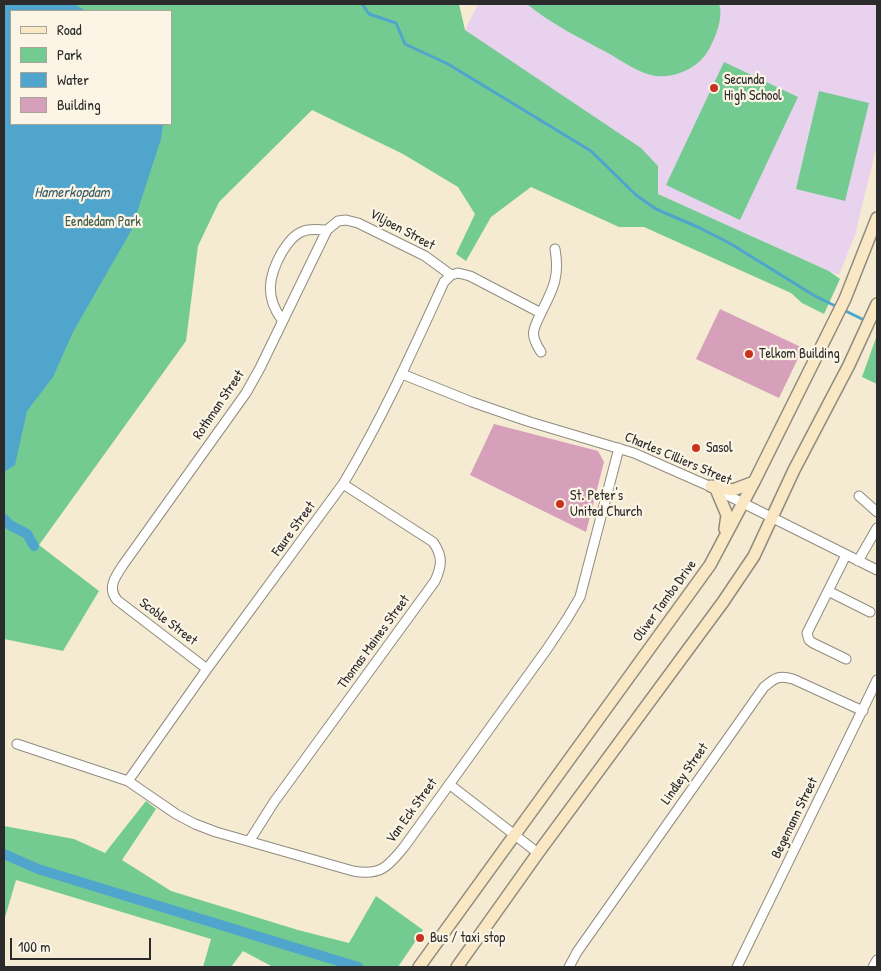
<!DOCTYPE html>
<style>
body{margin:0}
#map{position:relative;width:881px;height:971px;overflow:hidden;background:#f4ebd2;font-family:"Patrick Hand",sans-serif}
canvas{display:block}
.frame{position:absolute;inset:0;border:5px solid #2b2b2b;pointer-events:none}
.legend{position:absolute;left:10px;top:10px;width:162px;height:115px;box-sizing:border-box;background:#fcf5e5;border:1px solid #a8a49b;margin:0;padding:6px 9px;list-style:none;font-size:15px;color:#2b2b2b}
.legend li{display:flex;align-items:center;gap:10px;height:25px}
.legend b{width:25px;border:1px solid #a8a49b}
.scale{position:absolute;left:10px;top:938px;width:141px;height:22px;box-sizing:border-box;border:2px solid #2b2b2b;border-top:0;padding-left:6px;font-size:15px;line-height:18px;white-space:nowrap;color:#2b2b2b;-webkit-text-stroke:4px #fcf5e5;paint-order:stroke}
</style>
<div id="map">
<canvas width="881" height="971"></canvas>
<div class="frame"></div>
<ul class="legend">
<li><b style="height:6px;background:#fae7c3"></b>Road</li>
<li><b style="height:14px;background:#74cb91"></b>Park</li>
<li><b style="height:14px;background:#50a5cc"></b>Water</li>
<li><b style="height:14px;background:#d6a0bb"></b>Building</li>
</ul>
<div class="scale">100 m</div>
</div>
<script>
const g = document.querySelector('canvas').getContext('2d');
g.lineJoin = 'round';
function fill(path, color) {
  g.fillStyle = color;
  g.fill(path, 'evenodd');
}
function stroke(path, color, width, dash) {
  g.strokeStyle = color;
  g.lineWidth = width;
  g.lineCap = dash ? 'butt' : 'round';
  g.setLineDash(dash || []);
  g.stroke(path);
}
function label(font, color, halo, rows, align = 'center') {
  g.font = font + ' "Patrick Hand",sans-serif';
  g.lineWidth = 4.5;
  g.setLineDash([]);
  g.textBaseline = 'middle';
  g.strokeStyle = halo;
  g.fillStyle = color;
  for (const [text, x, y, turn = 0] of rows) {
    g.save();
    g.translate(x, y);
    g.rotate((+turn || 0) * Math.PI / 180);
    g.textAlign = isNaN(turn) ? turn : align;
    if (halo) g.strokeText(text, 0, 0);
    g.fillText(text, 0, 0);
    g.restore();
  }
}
fill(new Path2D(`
 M478,4H877V145L855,235L839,275L829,271L658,194V166L465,30Z`), '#e8d2ee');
fill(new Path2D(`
 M4,4H459L465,30L641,148L658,166V194L829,271L840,279L824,314L802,303L791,293L644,227H619L531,187L491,217L466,261L456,254L475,214L458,187L403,154L312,110L219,202L198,246L186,341L39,545L99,591L63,651L4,639ZM11,11H171V124H11Z
 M527,4H719C724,17 715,39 708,51C698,68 676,78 656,76C640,74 622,61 608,53C580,38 551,24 527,4Z
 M724,62L798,97L740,220L666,185Z
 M819,91L869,103L845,201L796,189Z
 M877,335V384L862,377Z
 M146,801L156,809L122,860L171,891L298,930L349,943L376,896L423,930L398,967H273L243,951L231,967H203L211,939L16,880L4,921V826L74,839L105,853Z`), '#74cb91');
fill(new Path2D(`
 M4,4H74L86,11H11V124H163L161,139L131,231L73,332L53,377L27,411L15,465L4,472Z`), '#50a5cc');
stroke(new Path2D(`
 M362,4L369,14L396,23L405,44L448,64L591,151L636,195L656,209L700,228L731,244L815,296L866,321`), '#50a5cc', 3);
stroke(new Path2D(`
 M4,519L10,525L27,534L34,546
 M4,854L38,869L358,967`), '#50a5cc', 10);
fill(new Path2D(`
 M720,309L803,348L779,398L696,359Z
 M494,424L598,451L604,462L586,532L470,475Z`), '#d6a0bb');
const street = new Path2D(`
 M451,275L458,273L470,276L541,313C532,331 530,335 541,352
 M541,313C553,289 560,277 555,249
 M282,320C265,297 268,277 282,252C288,243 294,234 304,231C311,228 319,230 327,230
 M402,374L472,402L530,422L634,453L709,486L877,570
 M859,496L877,512
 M846,555L807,633L809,640L813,643L846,659
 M858,561L877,528
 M828,591L870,612
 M207,669L117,600C107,588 115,577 123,565L246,393L260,368L327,230L338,221L346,220L358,223L425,256L451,275
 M17,744L128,781L176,814L195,824L216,832L353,871C380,876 388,867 404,847L547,649L567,619L580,597L619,448
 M128,781L207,669L343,484C382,419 413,350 444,282L451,275
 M449,784L538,853
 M250,840L274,802L435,581C442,566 443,556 433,542L343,484
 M569,967L577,952L764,687C775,678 778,675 793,679L863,711
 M737,967L877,680
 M873,967L877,960`);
const secondary = new Path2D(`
 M711,486L733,490L754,482
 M716,489L727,515L725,529
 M419,967L710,565L754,482L845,299L877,218
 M457,967L538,853L723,602L754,556L794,470L849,365L877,304`);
stroke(street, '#908b7e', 11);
stroke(secondary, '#908b7e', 14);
stroke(street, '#fff', 9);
stroke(secondary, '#fae7c3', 11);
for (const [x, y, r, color] of [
 [714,88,5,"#c8321e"],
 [749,354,5,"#c8321e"],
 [696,448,5,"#c8321e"],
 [560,504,5,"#c8321e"],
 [420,938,5,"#c8321e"]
]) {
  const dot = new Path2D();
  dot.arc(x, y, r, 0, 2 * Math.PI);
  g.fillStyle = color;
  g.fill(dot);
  stroke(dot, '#fcf5e5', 2);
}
label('14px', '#2b2b2b', '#fcf5e5', [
 ["Secunda",724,80],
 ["High School",724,96],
 ["Telkom Building",759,354],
 ["Sasol",706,448],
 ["St. Peter's",570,496],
 ["United Church",570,512],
 ["Bus / taxi stop",430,938]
], 'left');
label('14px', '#415b4a', '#fcf5e5', [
 ["Eendedam Park",103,222]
]);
label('14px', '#2b2b2b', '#fcf5e5', [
 ["Viljoen Street",402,230,28],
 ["Rothman Street",219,405,-56],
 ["Charles Cilliers Street",678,459,23],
 ["Faure Street",294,529,-54],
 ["Oliver Tambo Drive",665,601,-54],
 ["Scoble Street",168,622,37],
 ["Thomas Maines Street",374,642,-54],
 ["Lindley Street",685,774,-55],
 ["Van Eck Street",412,811,-54],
 ["Begemann Street",795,818,-64]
]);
label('italic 15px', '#3a5c6b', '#fcf5e5', [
 ["Hamerkopdam",72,193]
]);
</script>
